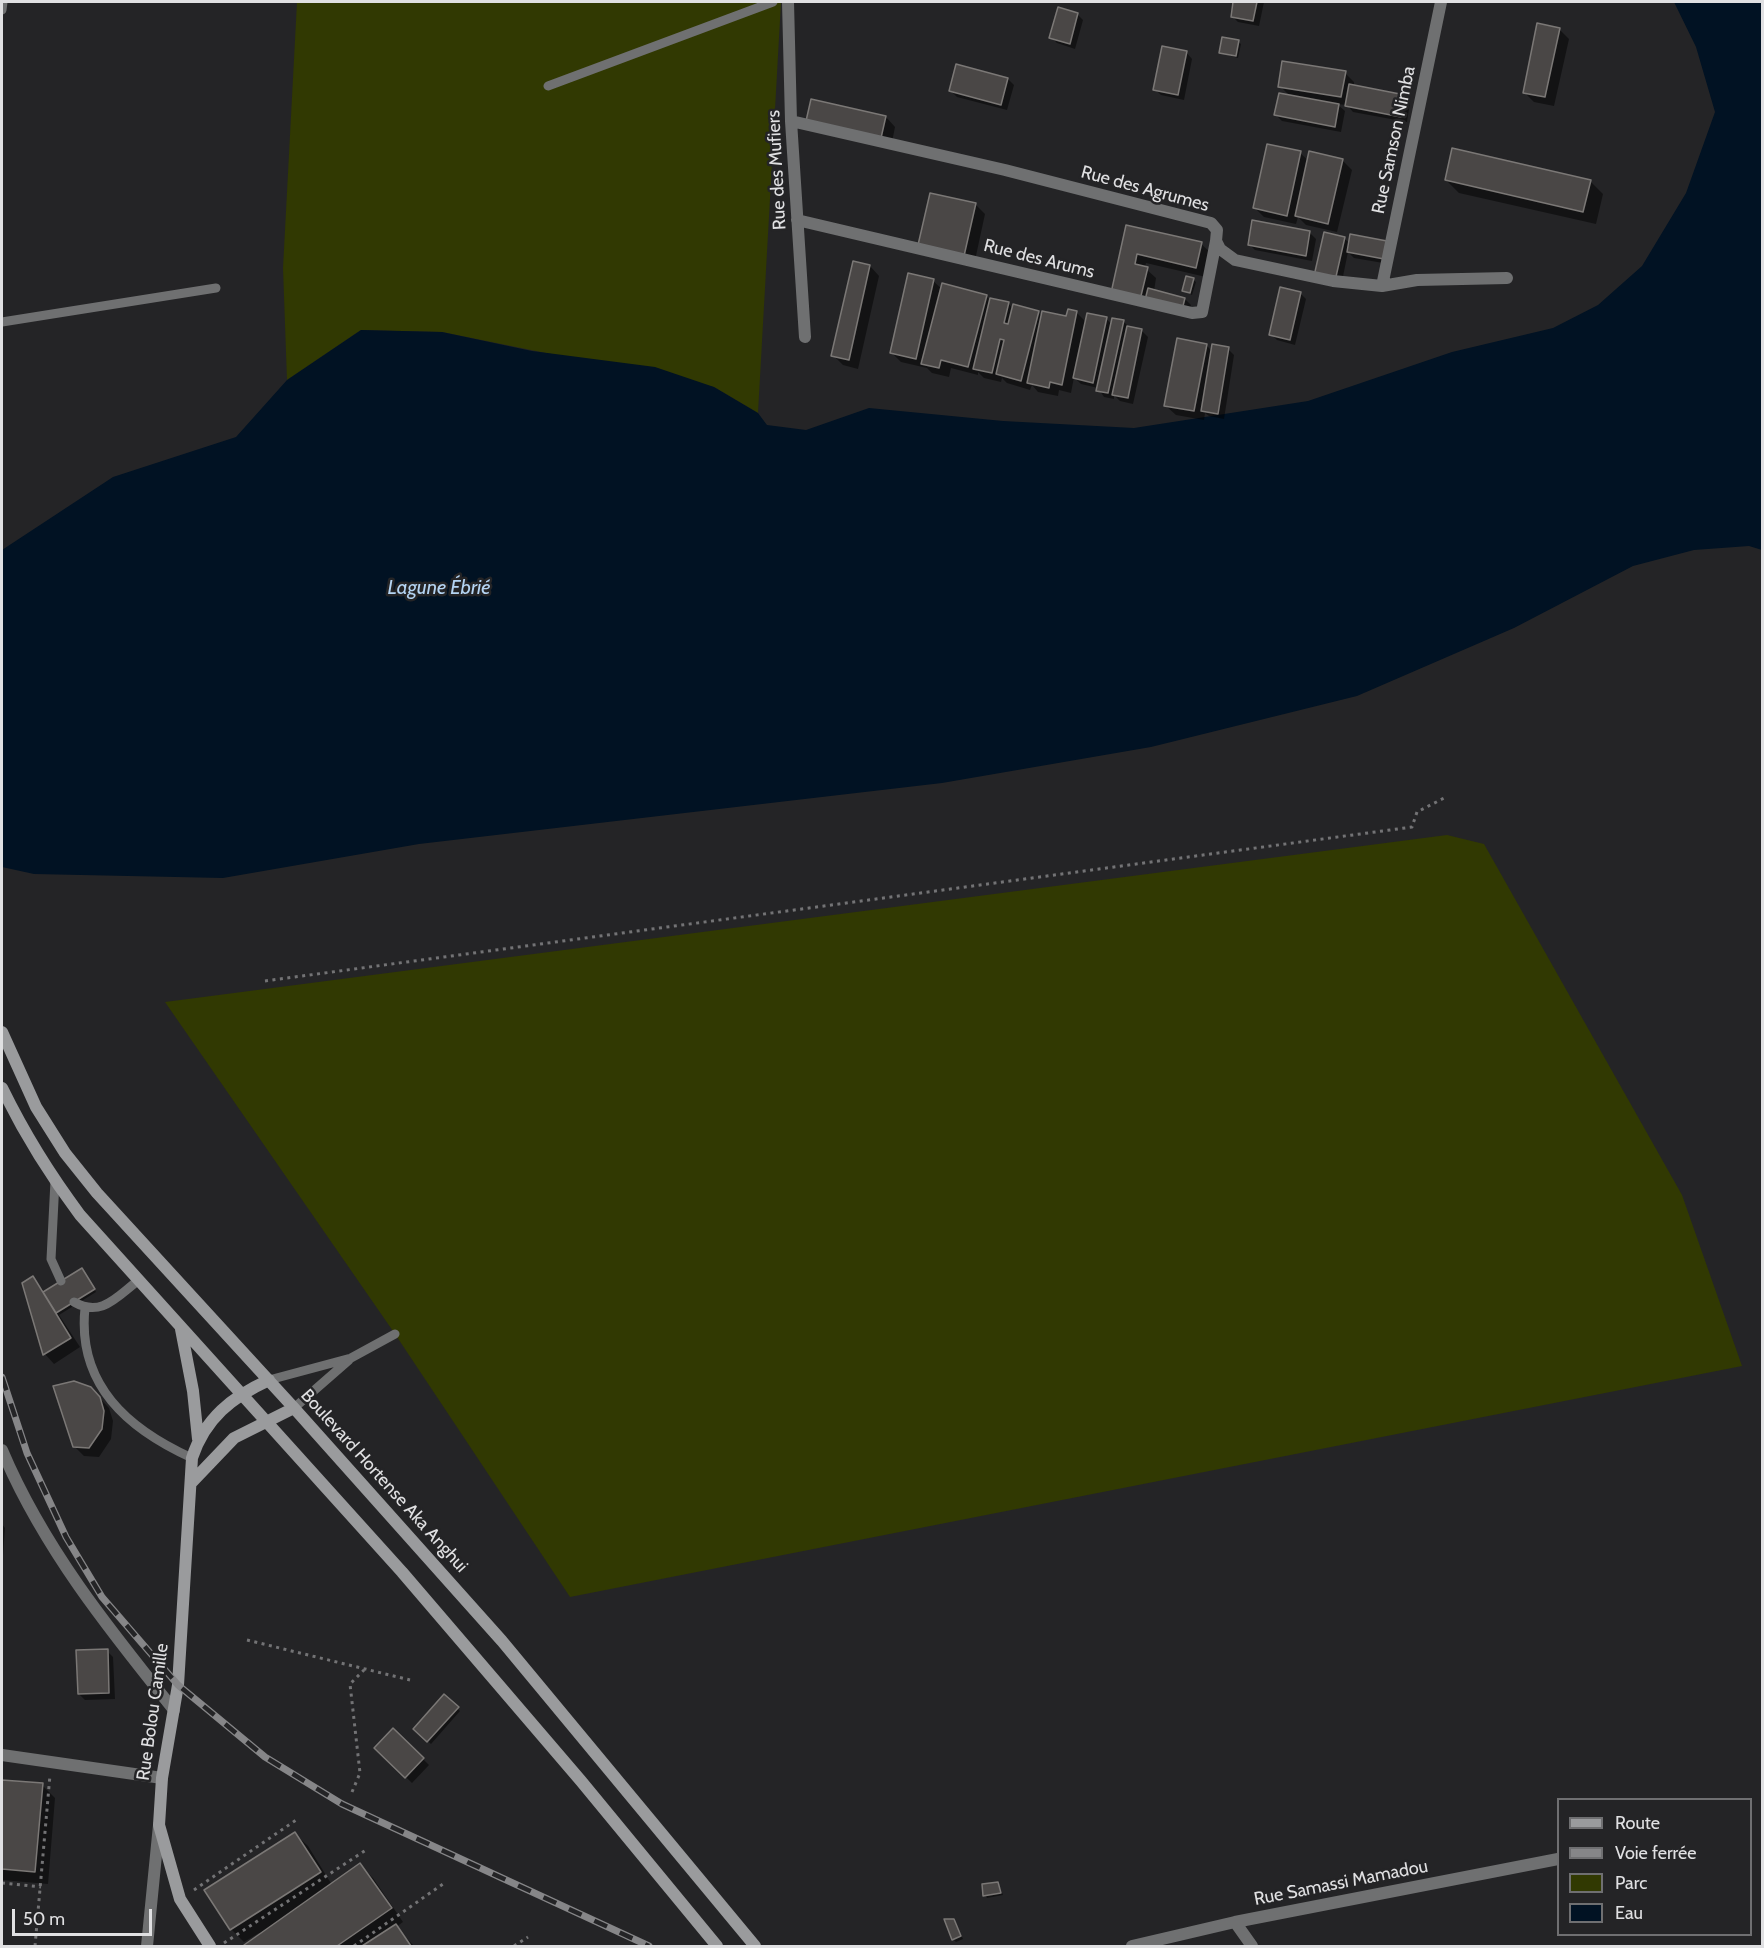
<!DOCTYPE html>
<meta charset="utf-8">
<style>
body{margin:0}
#map{position:relative;width:1764px;height:1948px;overflow:hidden;background:#242426;font-family:Cabin,sans-serif}
canvas{display:block}
.frame{position:absolute;inset:0;border:3px solid #e0e0e2;pointer-events:none}
.legend{position:absolute;left:1557px;top:1798px;width:195px;height:138px;box-sizing:border-box;background:#242426;border:2px solid #6f6f71;margin:0;padding:8px 10px;list-style:none;font-size:18px;color:#e0e0e2}
.legend li{display:flex;align-items:center;gap:12px;height:30px}
.legend b{width:30px;border:2px solid #6f6f71}
.scale{position:absolute;left:12px;top:1909px;width:140px;height:27px;box-sizing:border-box;border:3px solid #e0e0e2;border-top:0;padding-left:8px;font-size:18px;line-height:21px;white-space:nowrap;color:#e0e0e2;-webkit-text-stroke:4px #242426;paint-order:stroke}
</style>
<div id="map">
<canvas width="1764" height="1948"></canvas>
<div class="frame"></div>
<ul class="legend">
<li><b style="height:8px;background:#9a9b9d"></b>Route</li>
<li><b style="height:8px;background:#868688"></b>Voie ferrée</li>
<li><b style="height:16px;background:#313902"></b>Parc</li>
<li><b style="height:16px;background:#011223"></b>Eau</li>
</ul>
<div class="scale">50 m</div>
</div>
<script>
const g = document.querySelector('canvas').getContext('2d');
g.lineJoin = 'round';
function fill(path, color) {
  g.fillStyle = color;
  g.fill(path, 'evenodd');
}
function stroke(path, color, width, dash) {
  g.strokeStyle = color;
  g.lineWidth = width;
  g.lineCap = dash ? 'butt' : 'round';
  g.setLineDash(dash || []);
  g.stroke(path);
}
function label(font, color, halo, rows, align = 'center') {
  g.font = font + ' Cabin,sans-serif';
  g.lineWidth = 5;
  g.setLineDash([]);
  g.textBaseline = 'middle';
  g.strokeStyle = halo;
  g.fillStyle = color;
  for (const [text, x, y, turn = 0] of rows) {
    g.save();
    g.translate(x, y);
    g.rotate((+turn || 0) * Math.PI / 180);
    g.textAlign = isNaN(turn) ? turn : align;
    if (halo) g.strokeText(text, 0, 0);
    g.fillText(text, 0, 0);
    g.restore();
  }
}
fill(new Path2D(`
 M297,2H781L758,413L714,387L442,332L361,330L287,380L283,268Z
 M1447,835L1484,844L1682,1195L1742,1366L570,1597L395,1334L165,1002Z`), '#313902');
fill(new Path2D(`
 M1674,2H1762V550L1749,546L1694,550L1633,566L1514,628L1357,696L1151,747L942,783L419,844L223,878L34,874L2,867V550L113,477L236,437L287,380L361,330L442,332L532,351L655,367L714,387L758,413L767,425L806,430L869,408L1003,421L1134,428L1308,401L1452,352L1553,328L1598,305L1642,266L1686,193L1715,112L1696,47Z`), '#011223');
fill(new Path2D(`
 M1235,2H1264L1259,26L1238,22L1232,16Z
 M1077,14L1083,20L1075,49L1057,43L1051,37Z
 M1559,29L1569,39L1554,106L1534,102L1524,92Z
 M1238,42L1241,44L1238,58L1221,53Z
 M1186,52L1192,59L1184,100L1161,95L1155,89Z
 M1345,73L1354,82V87L1404,96L1410,102L1407,122L1353,112L1347,105L1337,104L1345,111L1341,132L1282,121L1276,115L1290,96L1280,86Z
 M1008,79L1014,85L1007,110L957,97L951,91Z
 M886,117L895,127L891,147L817,130Z
 M1300,153L1309,161L1342,160L1352,170L1337,232L1306,225L1298,217L1296,224L1264,217L1255,208Z
 M1446,180L1590,181L1603,194L1596,224L1459,193Z
 M931,194L976,205L985,214L974,265L929,254Z
 M1127,227L1201,244L1211,253L1206,277L1146,263L1145,268L1156,278L1154,291L1185,299L1191,305L1188,315L1122,302Z
 M1310,233L1316,239L1312,261L1255,250L1249,244Z
 M1344,238L1350,244L1386,243L1389,264L1354,258L1348,252L1341,286L1322,282Z
 M870,266L879,276L858,369L843,365L833,355Z
 M1193,280L1196,282L1192,295L1183,290Z
 M933,281L942,289L986,296L991,301L1009,304L1013,309L1038,312L1043,317L1068,318L1077,313L1087,323L1106,319L1112,324L1123,321L1130,328L1142,331L1148,337L1133,404L1120,401L1114,395V399L1104,397L1098,388L1081,384L1074,377L1071,393L1059,390L1058,396L1038,392L1032,385L1030,390L1007,383L1002,378L1001,382L984,378L978,372V375L951,368L949,377L932,373L927,368L901,362L891,352Z
 M1300,293L1306,299L1295,345L1277,340L1271,334Z
 M1206,345L1212,351L1228,349L1234,355L1224,419L1209,416L1205,413L1204,420L1176,415L1166,406Z
 M84,1272L96,1292L59,1315L80,1347L54,1364L45,1354L24,1284L33,1278L45,1292Z
 M90,1388L109,1408L113,1421L111,1439L99,1457L84,1456L74,1446Z
 M2,1524L5,1528L2,1569Z
 M107,1651L113,1657L115,1699L85,1700L79,1694Z
 M444,1696L460,1711L431,1744L415,1729Z
 M393,1730L429,1765L412,1783L376,1748Z
 M2,1781L42,1785L55,1798L48,1884L2,1880Z
 M295,1834L308,1846L332,1885L360,1865L373,1878L403,1922L396,1927L414,1946H247L260,1935L259,1933L244,1942L231,1929L206,1890Z
 M998,1883L1003,1895L987,1898L985,1895Z
 M954,1920L963,1939L956,1942L953,1939Z`), '#0007');
const building = new Path2D(`
 M1233,2H1257L1253,21L1231,17Z
 M1058,7L1078,13L1070,44L1049,38Z
 M1537,23L1560,28L1545,97L1523,93Z
 M1222,37L1239,40L1236,56L1219,53Z
 M1162,46L1187,51L1178,95L1153,90Z
 M1282,61L1346,71L1341,97L1278,87Z
 M956,64L1008,78L1001,105L949,91Z
 M1349,84L1405,95L1401,117L1345,106Z
 M1279,93L1339,104L1335,127L1274,115Z
 M811,99L886,116L881,138L806,121Z
 M1267,144L1301,151L1287,216L1253,208Z
 M1452,148L1591,180L1583,212L1445,180Z
 M1309,151L1343,159L1328,224L1295,216Z
 M930,193L976,203L964,256L918,245Z
 M1252,220L1310,231L1306,256L1248,245Z
 M1126,225L1202,242L1196,268L1137,254L1135,264L1148,267L1140,300L1111,293Z
 M1324,232L1345,237L1335,281L1314,276Z
 M1350,234L1387,241L1384,259L1347,252Z
 M853,261L870,265L849,360L831,356Z
 M908,273L934,279L916,359L890,353Z
 M1186,276L1194,278L1190,293L1182,291Z
 M942,283L987,295L968,367L941,360L939,368L921,364Z
 M1280,287L1301,292L1290,340L1269,335Z
 M1148,288L1185,298L1182,310L1145,300Z
 M990,298L1009,302L1004,323L1008,324L1013,304L1039,311L1021,381L996,374L1004,340L1000,339L992,373L973,369Z
 M1068,309L1077,311L1062,385L1050,382L1049,388L1027,383L1042,311L1066,316Z
 M1087,313L1107,317L1093,383L1073,378Z
 M1112,318L1124,320L1108,393L1096,391Z
 M1127,326L1142,329L1128,398L1112,395Z
 M1177,338L1207,344L1194,411L1164,406Z
 M1212,344L1229,347L1218,414L1201,411Z
 M82,1268L95,1289L56,1313L43,1292Z
 M33,1276L71,1338L43,1355L22,1283Z
 M74,1381L91,1387L100,1397L104,1411L102,1429L89,1448L73,1447L53,1386Z
 M108,1649L109,1693L78,1694L76,1650Z
 M444,1694L459,1707L427,1742L413,1729Z
 M393,1728L424,1758L405,1778L374,1748Z
 M2,1780L43,1783L35,1872L2,1869Z
 M295,1832L321,1872L230,1930L204,1890Z
 M360,1863L392,1908L337,1946H245L244,1945Z
 M998,1882L1001,1893L983,1896L982,1884Z
 M944,1919H954L961,1936L952,1940Z
 M396,1924L411,1946H362Z`);
fill(building, '#4a4746');
stroke(building, '#7b7876', 1.5);
stroke(new Path2D(`
 M265,981L1412,827L1417,812L1446,797
 M247,1640L410,1680
 M352,1792L360,1773L350,1684L364,1670
 M2,1883L41,1887
 M194,1890L299,1818
 M224,1943L366,1850
 M35,1946L50,1775
 M354,1946L443,1884
 M514,1946L528,1937`), '#737375', 3, [3, 4.5]);
stroke(new Path2D(`
 M2,10L3,2
 M548,86L773,2
 M2,322L216,288
 M55,1181L51,1259L61,1281
 M74,1302C102,1318 117,1296 139,1280
 M85,1308C77,1385 128,1429 192,1458
 M269,1380L351,1358L395,1334
 M294,1408L349,1360`), '#6f7071', 9);
stroke(new Path2D(`
 M788,2L791,121L805,337
 M791,121L1005,170L1211,223L1217,230L1216,241L1220,249L1235,260L1333,281L1382,286L1417,280L1507,278
 M797,220L1192,313L1202,312L1216,241
 M1382,286L1441,2
 M2,1450C43,1547 108,1628 174,1710
 M2,1755L162,1778
 M1235,1922L1252,1946
 M147,1946L159,1825
 M1132,1946L1235,1922L1558,1859`), '#6f7071', 12);
stroke(new Path2D(`
 M2,1032L36,1107L65,1153L97,1193L294,1408L502,1641L755,1946
 M2,1088C24,1133 50,1175 80,1215L402,1572L581,1781L717,1946
 M181,1329L193,1391L198,1439
 M191,1483L234,1438L294,1408
 M210,1946L180,1899L159,1825L162,1778L178,1685L192,1458C205,1418 232,1397 269,1380`), '#9a9b9d', 12);
const rail = new Path2D(`
 M2,1377L27,1453L66,1537L102,1597L178,1685L265,1757L342,1804L649,1946`);
stroke(rail, '#868688', 7);
stroke(rail, '#242426', 4.5, [14]);
label('18px', '#e0e0e2', '#242426', [
 ["Rue Samson Nimba",1394,140,-78],
 ["Rue des Mufiers",777,170,-93],
 ["Rue des Agrumes",1145,189,15],
 ["Rue des Arums",1039,259,14],
 ["Boulevard Hortense Aka Anghui",384,1481,48],
 ["Rue Bolou Camille",153,1712,-82],
 ["Rue Samassi Mamadou",1341,1883,-11]
]);
label('italic 20px', '#b4d4f3', '#242426', [
 ["Lagune Ébrié",439,588]
]);
</script>
